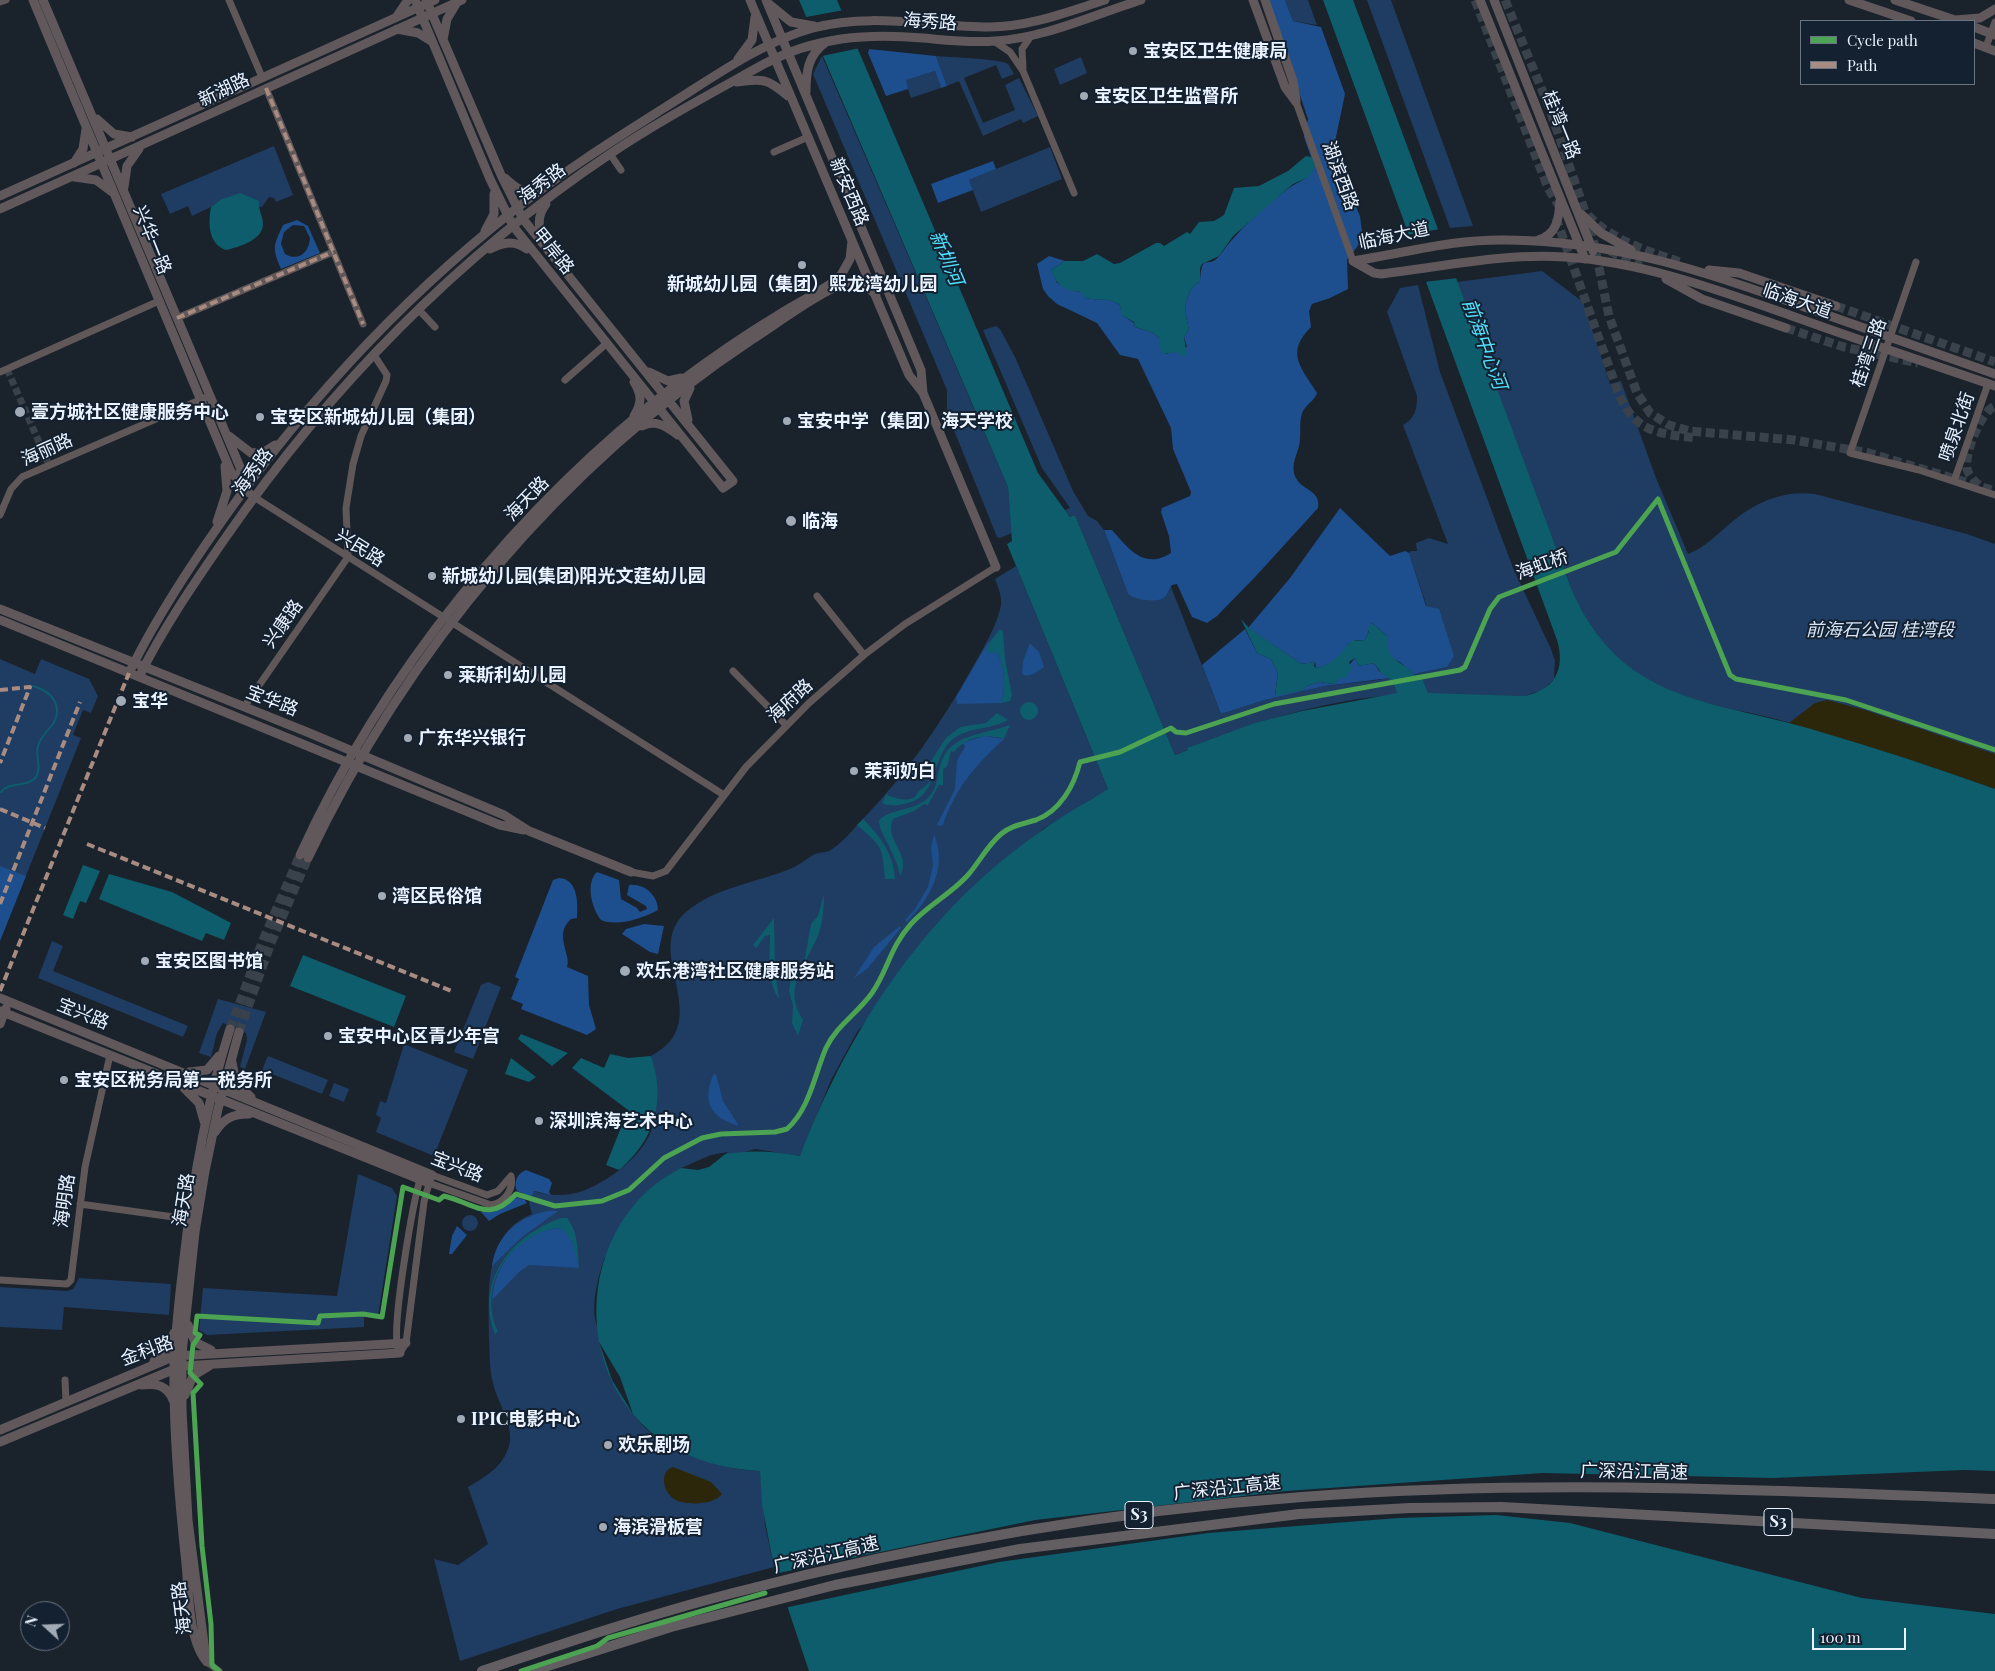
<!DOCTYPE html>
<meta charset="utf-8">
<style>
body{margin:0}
#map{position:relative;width:1995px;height:1671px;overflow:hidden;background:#1a222b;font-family:"Playfair Display",serif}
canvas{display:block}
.legend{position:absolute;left:1800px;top:20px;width:175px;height:65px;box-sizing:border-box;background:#142131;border:1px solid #6a7583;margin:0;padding:6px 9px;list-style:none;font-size:15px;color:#eaf3ff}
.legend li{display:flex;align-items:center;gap:10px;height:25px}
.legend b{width:25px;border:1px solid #6a7583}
.north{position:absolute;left:20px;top:1601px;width:50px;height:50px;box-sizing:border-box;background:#142131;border:1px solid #6a7583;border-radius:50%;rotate:290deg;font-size:14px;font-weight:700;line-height:20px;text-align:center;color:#eaf3ff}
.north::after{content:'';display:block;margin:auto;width:18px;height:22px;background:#a1aab5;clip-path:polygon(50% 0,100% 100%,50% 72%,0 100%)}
.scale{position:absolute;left:1812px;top:1628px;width:94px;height:22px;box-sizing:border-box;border:2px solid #eaf3ff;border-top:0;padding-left:6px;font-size:15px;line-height:18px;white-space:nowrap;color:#eaf3ff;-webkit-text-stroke:4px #142131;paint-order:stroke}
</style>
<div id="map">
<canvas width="1995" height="1671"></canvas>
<ul class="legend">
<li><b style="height:6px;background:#4ca352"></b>Cycle path</li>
<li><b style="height:6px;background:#a88b81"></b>Path</li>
</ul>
<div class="north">N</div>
<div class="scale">100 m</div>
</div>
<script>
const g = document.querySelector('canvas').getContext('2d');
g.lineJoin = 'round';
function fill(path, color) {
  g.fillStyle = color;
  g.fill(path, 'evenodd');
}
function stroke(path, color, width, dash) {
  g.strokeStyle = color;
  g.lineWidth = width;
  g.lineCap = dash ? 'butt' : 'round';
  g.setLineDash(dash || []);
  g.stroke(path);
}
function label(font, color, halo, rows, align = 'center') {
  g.font = font + ' "Playfair Display","Noto Sans SC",serif';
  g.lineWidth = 4;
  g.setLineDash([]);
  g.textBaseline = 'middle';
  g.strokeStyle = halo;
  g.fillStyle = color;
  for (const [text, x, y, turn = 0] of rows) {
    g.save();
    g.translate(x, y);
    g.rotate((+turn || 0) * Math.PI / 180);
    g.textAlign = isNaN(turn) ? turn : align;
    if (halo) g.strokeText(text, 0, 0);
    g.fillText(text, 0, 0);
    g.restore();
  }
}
fill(new Path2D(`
 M1285,0H1308L1317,25L1293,21Z
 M1367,0H1391L1473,226L1450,228Z
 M822,56L1008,487L1012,533L1000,538L997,537L947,413V390L813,74Z
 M936,56C948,57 1002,59 1008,64C1010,66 1012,71 1014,74L1002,79L996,65L964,78L983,123L1015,110L1005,85L1019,78L1038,116L1023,123L1021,119L983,136L959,81L947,86Z
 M1081,57L1087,73L1060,85L1054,69Z
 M935,71L941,88L911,98L905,80Z
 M274,146L293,195L276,202L274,198L269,197L262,207L220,200L211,207L192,216L188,206L170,214L161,194Z
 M1050,147L1062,179L981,212L969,180Z
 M1542,271L1583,302L1610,384L1621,381L1656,478L1688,554C1705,547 1713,538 1726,527C1752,504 1780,490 1815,494L1967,534L1995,544V789C1942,770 1890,752 1836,736C1805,727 1773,717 1741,711C1659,694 1605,668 1571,588L1457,282Z
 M1418,285L1440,372L1513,568L1551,649L1555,661L1554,679L1543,690L1524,696C1481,696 1437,692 1394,695C1323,700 1254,723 1188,748V750L1175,755L1075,515L1070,517L1065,510L1070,508L1042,468L983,330L996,326L1000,329L1015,357L1073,491L1088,516L1097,521L1104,530L1128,594L1153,600L1166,596L1171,587L1221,714L1265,700L1325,686L1378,680L1447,667L1409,553L1411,551H1417L1416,543L1429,538L1448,544L1403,425C1415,418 1417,410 1417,396L1387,312L1400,288Z
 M1016,566L1108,789L1043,829L995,867L857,1032L831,1080L800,1156L755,1149L687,1169L681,1168L663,1179L604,1259C598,1278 591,1303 596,1323C600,1338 608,1352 613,1366C620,1381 624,1402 634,1415C659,1450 718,1470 760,1471L765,1525L774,1567L617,1609L460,1661L434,1559L458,1565L488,1544L468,1487C487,1476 506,1465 510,1441C512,1422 497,1401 493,1383C489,1368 490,1354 489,1338C489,1294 482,1234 532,1214L529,1203L533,1191C546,1195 559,1196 571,1194C600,1189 644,1157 652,1128C657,1105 658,1077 651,1056C718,1021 641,953 685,913C714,887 757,883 792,868C800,865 807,858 815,854C820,852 825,853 829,851C841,844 851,832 860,822C906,775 943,721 975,663C985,645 997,625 1001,605C1002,596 998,587 995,579Z
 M0,659L35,674L41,659L89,679L98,696L91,713L83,710L73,735L81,738L0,941Z
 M52,941L63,946L53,971L188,1026L183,1037L38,978Z
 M488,982L501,987L473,1059L454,1052L481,985Z
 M218,999L266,1012L245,1069L240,1067L247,1040L246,1033L223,1023L217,1033L211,1057L199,1053Z
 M404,1044L468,1070L434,1156L376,1132L381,1118L376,1115L380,1101L386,1103Z
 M268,1056L328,1080L322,1094L262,1070Z
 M334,1083L349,1089L344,1102L329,1096Z
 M358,1174L392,1188L397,1196L378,1316H364V1327L207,1335L199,1330L203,1288L337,1296Z
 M462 1223a8 8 0 1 1 16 0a8 8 0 1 1-16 0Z
 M79,1278L171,1284L169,1315L64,1307L62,1330L0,1327V1287L67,1291L73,1289Z`), '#1f3c62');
fill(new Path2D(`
 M1268,0H1285L1293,21L1321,27L1345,94L1336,137L1345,182L1360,216L1363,239L1347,260L1348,289L1330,298L1312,304L1309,311L1311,327C1285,353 1301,367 1317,393C1315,400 1307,404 1303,411C1299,420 1301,428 1300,438C1300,452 1290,462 1295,476C1301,491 1321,489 1318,508L1256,576L1217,616L1207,623L1192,617L1177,584L1172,585C1170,588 1168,593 1166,596C1159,604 1135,600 1128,594L1104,530H1112C1129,549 1144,570 1171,553L1169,536L1161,512L1162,508L1190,496L1191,492L1173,449L1171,428L1138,359L1120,355L1097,323L1057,304L1048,296L1043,289L1037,264L1049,256L1065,261L1051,270L1057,283L1074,291L1082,292L1086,298C1098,301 1109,297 1120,305L1122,315L1134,323L1135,327L1153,333L1159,338L1160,344L1166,354L1187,347L1184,337L1189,329C1184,310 1183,293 1200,281C1202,250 1208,271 1220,255C1238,230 1261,210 1285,191C1300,179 1306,183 1316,165L1311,157L1304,137L1308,119Z
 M869,49L936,56L947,86L941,88L935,71L906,80L908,89L886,96L868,53Z
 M993,161L996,169L969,180L973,190L938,203L931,184Z
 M297,220L308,226L320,253L281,269C272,247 273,247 283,225ZM293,225L304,226L310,238C309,252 299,262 285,254L281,244L284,232Z
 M1340,508L1390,556L1405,551L1409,553L1426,606L1439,609L1454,656L1447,667L1413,674L1400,662L1393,659L1387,650V636L1372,623L1365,640C1343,640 1351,646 1341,656C1334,662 1324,667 1316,668L1315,662L1301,664L1248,628L1290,578Z
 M1245,629L1257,653L1271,659L1278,673L1275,695L1303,690L1306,686L1320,682L1334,684L1355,658L1359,666L1374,663L1379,671L1390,678L1325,686L1265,700L1221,714L1202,665Z
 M989,641L988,652H997C1005,668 1006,686 1001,703L957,704L956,697Z
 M1030,643L1039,652L1044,667L1034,674L1026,676L1022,674L1023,661Z
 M984,736L1004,739C977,764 955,788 943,825L939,826L937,825L955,789L957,760L965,747L963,743Z
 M934,834C948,868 930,898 907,922L905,920L915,909L928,887L933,865L931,847Z
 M0,866L26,876L0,941Z
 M597,872L619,880L621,899L637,908L640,912L647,909L646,906L627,895L629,885C644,883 658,895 658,910C644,918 617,927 601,920C592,909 585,883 597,872Z
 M559,878C578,879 578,902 577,918L571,919C553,935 572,955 567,967L588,976L589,1005L596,1029L587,1035L521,1009L523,1004L511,999L519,979L515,977L553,880Z
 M644,924L664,926L658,954L650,952L622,934L626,929Z
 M900,926L901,928L867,969L854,978L874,947Z
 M716,1074L723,1101L739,1126C710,1117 702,1103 713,1075Z
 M526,1170L549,1179L552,1183L549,1192L551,1195L534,1191L531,1197L517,1191C513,1183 517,1173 526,1170Z
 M513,1196L525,1200L527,1203L500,1214L489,1221L481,1212L502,1204Z
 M547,1211H558L522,1237L492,1266C496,1236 518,1217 547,1211Z
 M457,1226L467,1235L452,1254H449L452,1236Z
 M559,1228C574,1233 576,1255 579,1268L529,1265L519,1272L492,1300C494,1264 522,1231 559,1228Z`), '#1d4e8d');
fill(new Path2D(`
 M1827,700L1865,710L1995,754V789L1911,760L1789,723L1815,703Z
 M673,1467L711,1482L722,1494C714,1505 685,1506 674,1499C663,1492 659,1471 673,1467Z`), '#2c260b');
fill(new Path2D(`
 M799,0H837L1038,473L1070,517L1075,515L1175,755L1188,750L1187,748L1255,723L1302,711L1397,693C1395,684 1390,677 1382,674L1374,663L1359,666L1355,658L1349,662L1352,668L1346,678L1339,679L1334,684L1320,682L1306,686L1304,690L1275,696L1278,673L1271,659L1257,653L1241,619L1249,628L1301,664L1315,662L1314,666L1316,668C1335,664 1340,654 1351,641L1365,640L1369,631L1368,628L1372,623L1387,636C1387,664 1399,657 1414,675L1421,676L1428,693L1523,696C1554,691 1566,670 1557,640L1323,0H1353L1571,588C1620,702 1707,699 1811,729C1873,747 1934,767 1995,789V1671H809L774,1567L762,1505L760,1471C518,1459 556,1108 800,1156C850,1026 927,909 1044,829C1065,814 1087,802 1108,789L1007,544L1012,541L1008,487Z
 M1306,156L1311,157L1317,164L1309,177L1293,184L1233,236L1219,256L1202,264L1200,268V281C1183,293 1184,310 1189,329L1184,337L1187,356H1182L1178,352L1163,354L1159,347V338L1153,333L1135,327L1134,322L1121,315L1120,305C1108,297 1098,301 1086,298L1081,292C1065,290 1057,287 1051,270L1065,261H1083L1097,254L1114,264L1120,263L1156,243H1160L1164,246L1187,232L1190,234L1199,222L1214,221L1224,215L1234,188L1259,186L1288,171Z
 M240,193L259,201C258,210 263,216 263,224C263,240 239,247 226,250C208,244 208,223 211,207L220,200Z
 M1000,629L1003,631L1005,659L1012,695L1010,701L1001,703C1006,686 1005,668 997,652L989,653L987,651L989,643Z
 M1020 711a9 9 0 1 1 18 0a9 9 0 1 1-18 0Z
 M997,713L1008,720C990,730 968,727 953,739C930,758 940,798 904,804C897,806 888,806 882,803L888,791L887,795C898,799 905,802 915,797L918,792L929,783L931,761L946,738L960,727L986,723Z
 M1010,725L1004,739C986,733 966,737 954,752L951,751L947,767L943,769V785H939L928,805L924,804L914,811L893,819C883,839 913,855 900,876C898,857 877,829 879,820C892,808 914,811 928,798C937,789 937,778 940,766C949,733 983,735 1010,725Z
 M863,819C880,836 894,854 895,879H885C882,846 883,848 857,825Z
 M83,865L100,871L86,903L80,901L73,919L63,915Z
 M109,874L172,892L231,923L224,940L206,933L202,941L99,899Z
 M824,894C824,908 823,920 819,933C807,965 781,986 803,1020L798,1036L792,1023L793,1006L789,991L791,979L805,958L811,924L818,916Z
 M774,918L775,970L779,999C766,980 770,956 770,935L765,936L756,948L753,945Z
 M303,955L406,996L394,1027L290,986Z
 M521,1034L568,1053L552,1066L518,1039Z
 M610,1054L628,1058L651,1056C666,1100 655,1140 619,1170L606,1165L628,1110L572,1068L581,1058L604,1068Z
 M511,1058L536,1077L529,1082L505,1074Z
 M561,1218H567C578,1231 578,1252 579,1268L572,1241L562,1229C551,1227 541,1232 532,1237C497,1256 481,1296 498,1332L495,1334C475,1280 512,1235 561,1218Z`), '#0d5d6c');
fill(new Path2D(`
 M844,10L860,48L822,56L806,17Z
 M1440,229L1458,278L1424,282L1407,235Z
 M728,1152L709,1167L698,1170L681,1168L711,1155Z
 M599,1342L620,1377L633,1414L612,1380Z
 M1964,1470L1995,1471V1614L1862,1598L1570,1523L1496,1515L1398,1518L1208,1533L999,1562L784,1608L774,1574L1035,1520L1286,1491L1542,1473L1773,1478Z`), '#1a222b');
stroke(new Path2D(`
 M1,792C10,781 27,788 36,777C42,768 35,756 38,746C40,737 48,731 53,724C64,705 51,691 33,686`), '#0d5d6c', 2);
stroke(new Path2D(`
 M7,369L49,465`), '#39414b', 7, [7, 3.5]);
stroke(new Path2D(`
 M1475,0L1548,188L1562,211
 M1505,0L1549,107L1591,229L1609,316L1637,393L1650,413L1669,425L1689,431L1794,440L1869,453L1995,491
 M1588,215C1612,241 1651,252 1683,263
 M1556,218L1617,389C1632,431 1656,434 1697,438
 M1610,251L1641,266
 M1836,306L1995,362
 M1786,328L1844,347L1918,363
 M1979,485C1974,481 1969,476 1967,469C1964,454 1981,411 1995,406
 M230,1029L263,940L300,855
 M239,1032L271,943L308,858`), '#39414b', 9, [9, 4.5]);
stroke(new Path2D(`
 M229,0L262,77
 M0,2L6,0
 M994,41L1010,52L1023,71L1074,193
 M1986,47L1995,22
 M1023,68L1022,49L1031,36
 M266,88L363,324
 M1296,102L1353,261
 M774,152L808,137
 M610,154L621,170
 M1916,262L1850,453L1919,470L1995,495
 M419,310L435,327
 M177,318L333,252
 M0,372L159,301
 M565,380L607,343
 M1954,481L1988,384
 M254,497L724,795
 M0,515L11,489L22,477L209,396
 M817,596L864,655
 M733,671L786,725
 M244,707L348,557L346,508L353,464L361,436L386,381L387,375L374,355
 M631,872L653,876L666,871L746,767L809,703L864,655L905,624L996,567
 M80,1204L188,1219
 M0,1280L67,1284L71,1280L85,1167L110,1055
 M398,1348C391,1328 413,1201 421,1176
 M400,1353L406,1343L424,1202C426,1193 429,1184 432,1175L487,1195L498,1191L511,1176C514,1190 504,1203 491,1205L429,1183
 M65,1380L66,1402
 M207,1662L219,1671`), '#605758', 7);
stroke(new Path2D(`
 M33,0L231,472L249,493
 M43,0L240,467L244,487
 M415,0L490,179L513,226L723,488L733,481L523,219L501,175L426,0
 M750,0L909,375L923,393
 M766,0L921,370L923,393L996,567
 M1253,0L1285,87L1296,102
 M1265,0L1293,81L1296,100
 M1480,0L1585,259
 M1494,0L1593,251
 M1849,0L1911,21
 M1895,0L1958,21
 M769,4L791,22L814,26
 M397,16L408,0
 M1955,20L1980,18L1995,9
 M1974,27L1995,35
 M397,29L418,33L431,41
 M443,40L447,19L456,4
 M1974,43L1995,51
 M738,59L752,40L755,17
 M737,82C763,78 768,79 788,96
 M806,92C806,71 808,55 826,42
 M97,119L114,134L132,137
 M74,163L83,149L86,129
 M74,177L96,180L112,192
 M505,178C517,189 524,195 539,188
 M124,187L127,166L139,149
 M0,196L435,0
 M546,204C536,218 538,228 546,243
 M0,209L462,0
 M1581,214L1601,233L1631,250
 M485,231L494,214V194
 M1538,240C1557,235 1559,218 1560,201
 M490,249C504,242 514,240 527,249
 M1353,261L1374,273L1381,274C1442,267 1502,253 1565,257C1644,262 1721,291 1795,317C1861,341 1928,363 1995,386
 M1353,261C1406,253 1451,239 1506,240C1617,241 1707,272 1810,309C1871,331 1933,352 1995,374
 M1709,270L1739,273L1836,306
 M1666,279L1702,299L1786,328
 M649,372L668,381L681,378
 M634,382C642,395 642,403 634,416
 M688,420L684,401L690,388
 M642,426C656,419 667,427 678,435
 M229,436L251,453L264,452L275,445
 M217,522L227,491L225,466
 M0,609L307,732L504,815L529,831L631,872
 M0,620L500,825L524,830
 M129,673C151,628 178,585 206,544C291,419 395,304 513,211C561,173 612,141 664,108C711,79 759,43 813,28C871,12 930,27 989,27C1029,27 1067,12 1105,0
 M139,677C163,628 195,582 226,537C329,388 459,255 610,154C659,121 712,93 764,64C815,37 866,33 923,38C946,40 971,43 995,41C1045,38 1093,15 1141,0
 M300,855C383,673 519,505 678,383C710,359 743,336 778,315C798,302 821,292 840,277L850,259L852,241
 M308,858C406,651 561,466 753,339C778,323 823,289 851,281L865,285L876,295
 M0,998L432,1175
 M0,1011L429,1183
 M0,1024L6,1008
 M232,1062L236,1083L251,1097
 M189,1072L207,1070L219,1056
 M184,1088L199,1103L204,1121
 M215,1132C224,1118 233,1114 249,1114
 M188,1325L195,1342L211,1350
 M154,1361L168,1348L174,1333
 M141,1385C156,1383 167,1385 173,1400
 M185,1395L193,1376L211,1365
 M0,1430L175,1356L406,1343
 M0,1442L182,1366L400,1353
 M206,1659L188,1520L182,1410V1354L195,1232L205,1171L218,1109L239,1032
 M207,1662C188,1640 189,1593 186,1564C179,1499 173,1433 174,1368C175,1334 179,1300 183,1266C192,1186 205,1106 230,1029`), '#60585a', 9);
stroke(new Path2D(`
 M482,1671C565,1643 648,1615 733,1593C918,1545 1110,1511 1302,1497C1532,1479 1764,1490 1995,1499
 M532,1671L671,1627L835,1585L1020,1549L1299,1514L1410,1508L1502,1507L1995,1534`), '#635e62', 10);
stroke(new Path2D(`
 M266,88L363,324
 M177,318L333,252
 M0,690L30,687L0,763
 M0,809L45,828
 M87,844L454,992
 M0,904L80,702
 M0,991L129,673`), '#a88b81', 4, [8, 4]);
stroke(new Path2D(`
 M219,1671L212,1665L211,1624L202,1546L193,1393L201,1384L190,1373L193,1345L200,1335L195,1333L197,1316L318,1323L320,1316L363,1314L382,1317L403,1187L439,1200L444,1196C474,1203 489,1224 516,1194L555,1206L602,1201L629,1190L664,1158L702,1138L721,1134L775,1132L787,1129C810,1108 814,1076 826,1048C837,1025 858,1013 872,993C888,970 890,947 911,924C928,905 951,894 968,875C980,861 987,846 1001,834C1012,825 1023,824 1036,820C1060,811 1074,786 1080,762L1120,752L1171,728L1176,732L1186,733L1274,704L1460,670L1465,667L1490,609L1499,597L1616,552L1658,499L1730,675L1736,679L1846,700L1995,750
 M521,1671L597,1646L608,1638L765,1593`), '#4ca352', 5);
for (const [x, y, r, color] of [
 [1133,51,5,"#a1aab5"],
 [1084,96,5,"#a1aab5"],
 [802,265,5,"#a1aab5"],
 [20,412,6,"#a1aab5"],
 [260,417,5,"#a1aab5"],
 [787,421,5,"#a1aab5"],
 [791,521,6,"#a1aab5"],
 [432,576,5,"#a1aab5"],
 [448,675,5,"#a1aab5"],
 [121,701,6,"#a1aab5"],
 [408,738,5,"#a1aab5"],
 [854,771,5,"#a1aab5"],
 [382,896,5,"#a1aab5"],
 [145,961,5,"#a1aab5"],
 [625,971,6,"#a1aab5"],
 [328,1036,5,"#a1aab5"],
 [64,1080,5,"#a1aab5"],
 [539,1121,5,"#a1aab5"],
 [461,1419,5,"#a1aab5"],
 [608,1445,5,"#a1aab5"],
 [603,1527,5,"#a1aab5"]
]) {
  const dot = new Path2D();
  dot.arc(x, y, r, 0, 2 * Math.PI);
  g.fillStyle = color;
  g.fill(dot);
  stroke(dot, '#142131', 2);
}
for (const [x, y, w] of [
 [1139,1515,28],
 [1778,1522,28]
]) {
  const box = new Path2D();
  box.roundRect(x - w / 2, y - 13.5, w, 27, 4);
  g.fillStyle = '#142131';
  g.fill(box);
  stroke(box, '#eaf3ff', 1);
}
label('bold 16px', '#eaf3ff', null, [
 ["S3",1139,1515],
 ["S3",1778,1522]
]);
label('18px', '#eaf3ff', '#142131', [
 ["海秀路",930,22,4],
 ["新湖路",224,90,-25],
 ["桂湾一路",1561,125,68],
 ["湖滨西路",1340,176,70],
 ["海秀路",542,184,-37],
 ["新安西路",849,192,67],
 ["临海大道",1394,236,-12],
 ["兴华一路",152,240,68],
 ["甲岸路",553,251,51],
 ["临海大道",1797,301,19],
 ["桂湾三路",1869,353,-71],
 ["喷泉北街",1957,427,-71],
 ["海丽路",47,450,-24],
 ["海秀路",253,472,-54],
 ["海天路",527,499,-46],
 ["兴民路",360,548,32],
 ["海虹桥",1542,565,-20],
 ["兴康路",283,624,-55],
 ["宝华路",272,701,21],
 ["海府路",790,701,-43],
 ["宝兴路",83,1014,22],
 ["宝兴路",457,1167,21],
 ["海天路",184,1200,-81],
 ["海明路",65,1201,-82],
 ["金科路",147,1351,-20],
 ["广深沿江高速",1634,1472,1],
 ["广深沿江高速",1227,1488,-6],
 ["广深沿江高速",826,1555,-13],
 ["海天路",182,1608,-97]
]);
label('bold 18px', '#eaf3ff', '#142131', [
 ["宝安区卫生健康局",1143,51],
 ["宝安区卫生监督所",1094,96],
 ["新城幼儿园（集团）熙龙湾幼儿园",802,284,"center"],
 ["壹方城社区健康服务中心",31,412],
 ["宝安区新城幼儿园（集团）",270,417],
 ["宝安中学（集团）海天学校",797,421],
 ["临海",802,521],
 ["新城幼儿园(集团)阳光文莛幼儿园",442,576],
 ["莱斯利幼儿园",458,675],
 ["宝华",132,701],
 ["广东华兴银行",418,738],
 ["茉莉奶白",864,771],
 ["湾区民俗馆",392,896],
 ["宝安区图书馆",155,961],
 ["欢乐港湾社区健康服务站",636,971],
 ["宝安中心区青少年宫",338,1036],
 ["宝安区税务局第一税务所",74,1080],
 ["深圳滨海艺术中心",549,1121],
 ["IPIC电影中心",471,1419],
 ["欢乐剧场",618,1445],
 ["海滨滑板营",613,1527]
], 'left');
label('italic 18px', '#d5e4f8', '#142131', [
 ["前海石公园 桂湾段",1880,630]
]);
label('italic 19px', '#51e2ff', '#142131', [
 ["新圳河",946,258,67],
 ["前海中心河",1484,344,70]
]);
</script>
